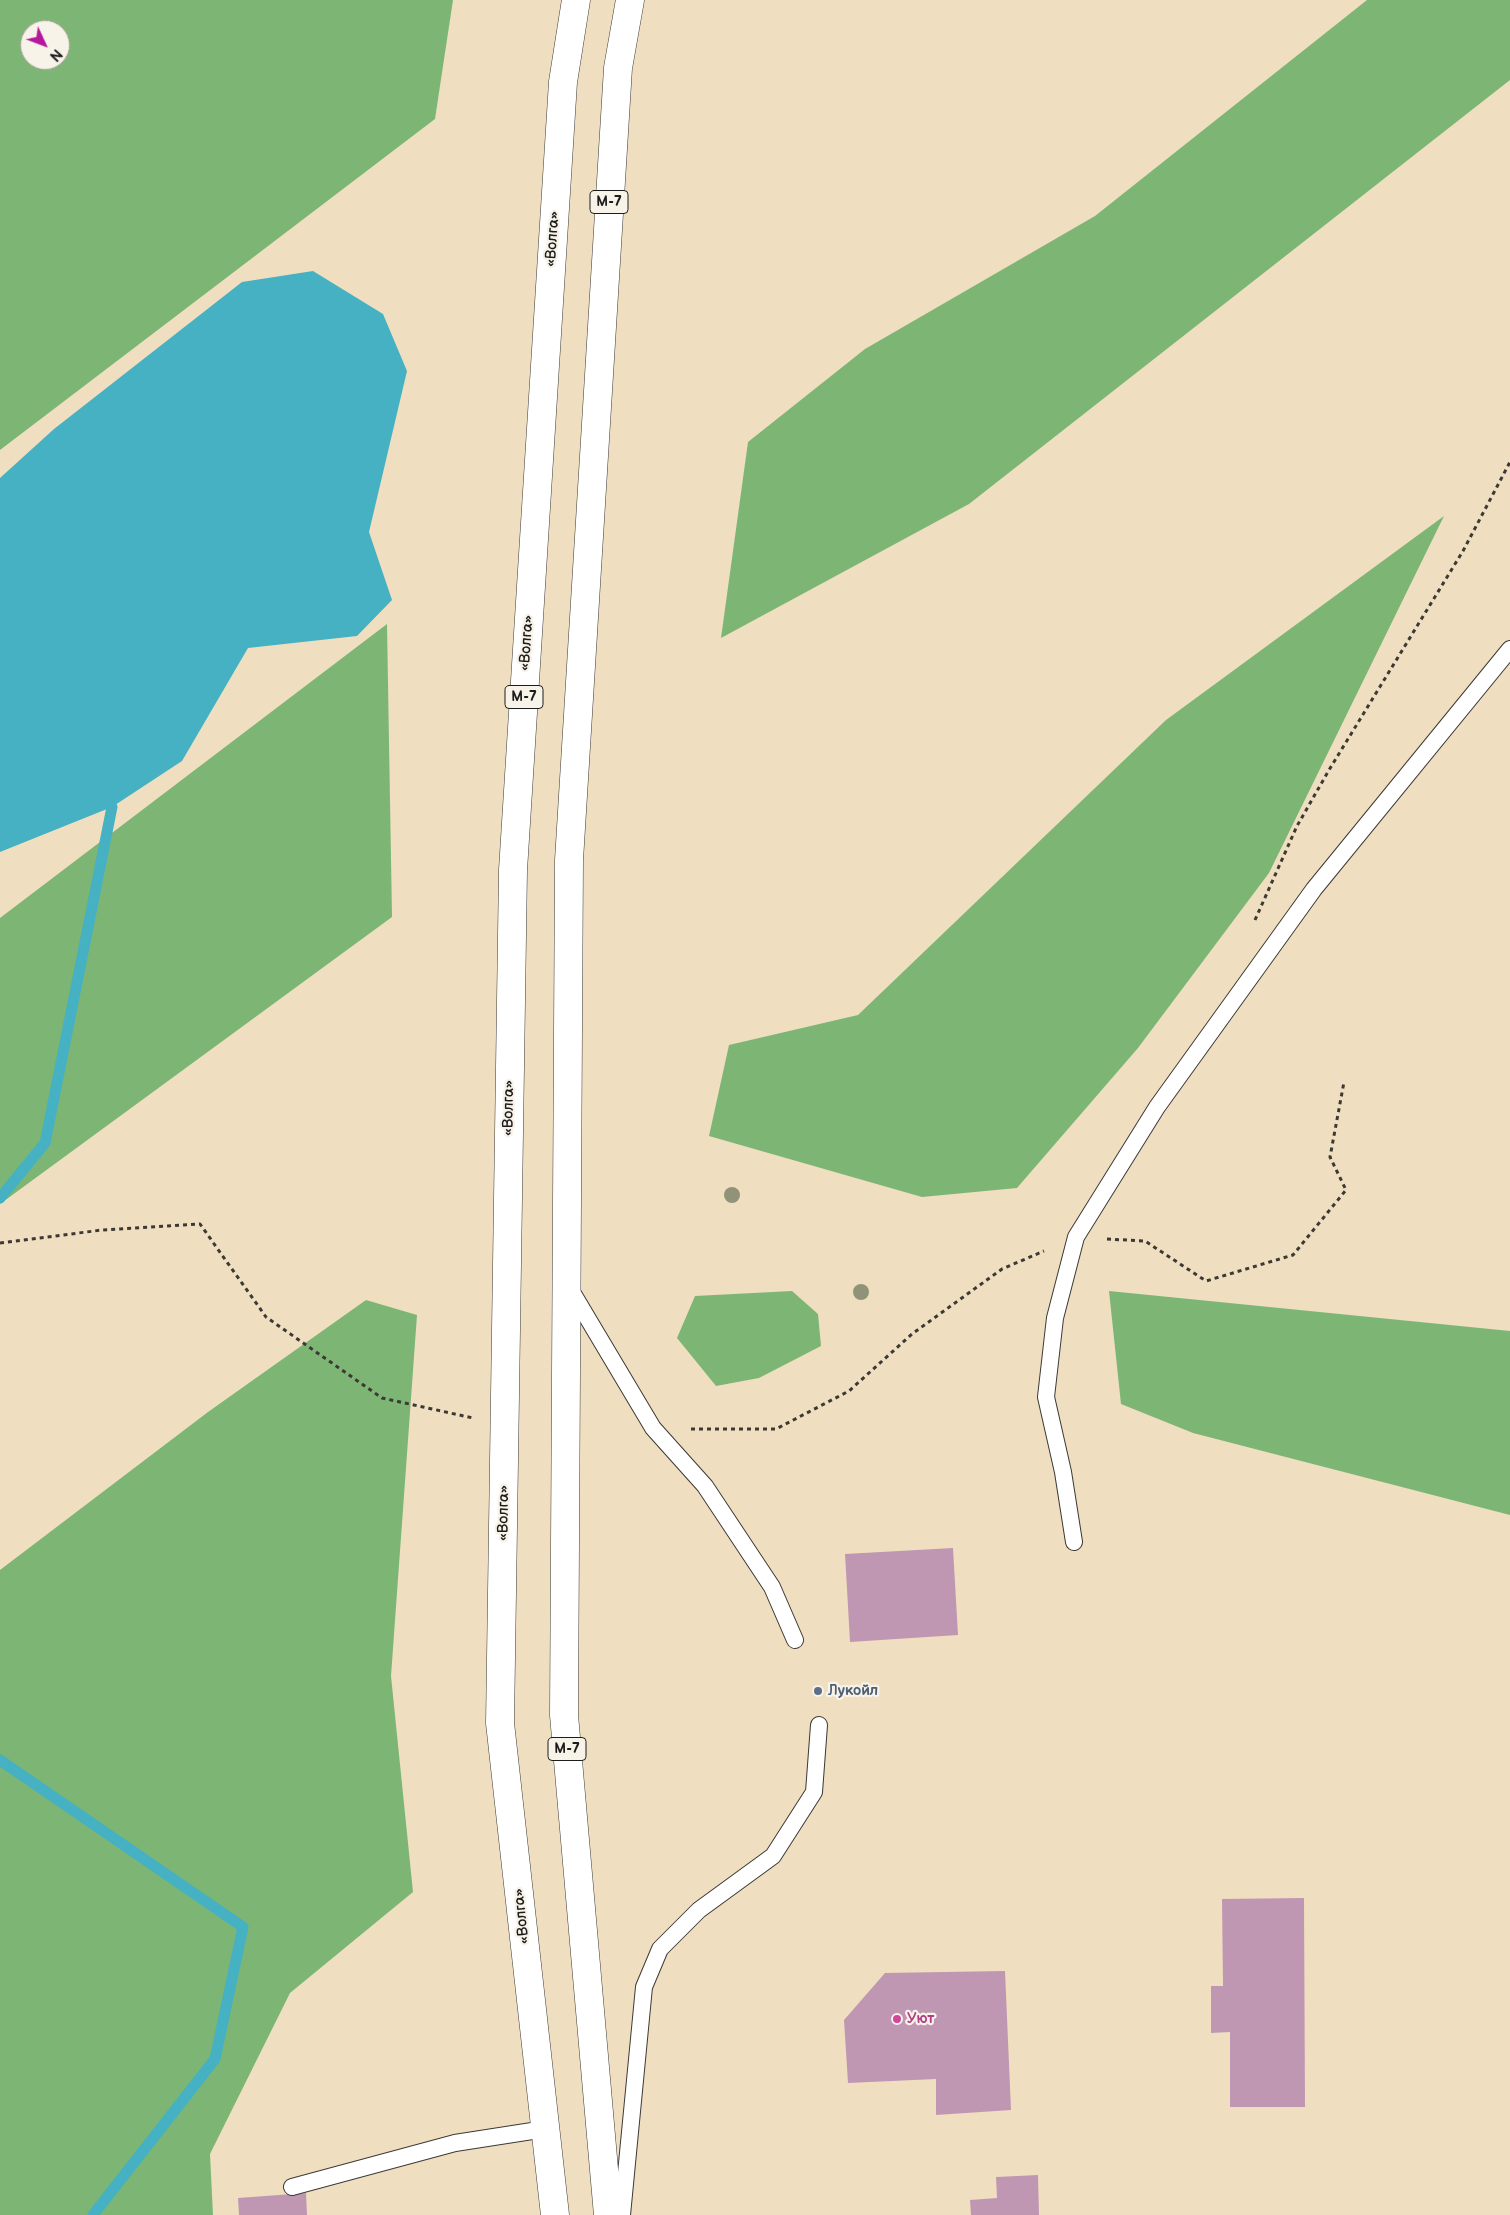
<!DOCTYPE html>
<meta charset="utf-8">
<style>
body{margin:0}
#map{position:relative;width:1510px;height:2215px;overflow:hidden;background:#efdfc0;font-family:"Balsamiq Sans",sans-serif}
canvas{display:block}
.north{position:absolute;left:20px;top:20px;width:50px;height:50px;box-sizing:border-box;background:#f7f3e8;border:1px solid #9f9d96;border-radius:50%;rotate:133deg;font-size:14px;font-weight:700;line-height:20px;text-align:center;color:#1c1c1c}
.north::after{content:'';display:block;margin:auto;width:18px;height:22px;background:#b5179e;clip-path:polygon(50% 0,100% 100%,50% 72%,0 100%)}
</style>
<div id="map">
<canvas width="1510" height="2215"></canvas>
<div class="north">N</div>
</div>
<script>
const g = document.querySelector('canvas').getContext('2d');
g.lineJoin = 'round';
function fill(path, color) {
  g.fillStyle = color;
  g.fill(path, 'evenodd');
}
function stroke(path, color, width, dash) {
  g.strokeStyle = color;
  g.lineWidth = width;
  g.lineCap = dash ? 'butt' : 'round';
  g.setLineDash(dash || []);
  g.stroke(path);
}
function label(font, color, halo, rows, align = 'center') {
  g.font = font + ' "Balsamiq Sans",sans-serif';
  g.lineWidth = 4.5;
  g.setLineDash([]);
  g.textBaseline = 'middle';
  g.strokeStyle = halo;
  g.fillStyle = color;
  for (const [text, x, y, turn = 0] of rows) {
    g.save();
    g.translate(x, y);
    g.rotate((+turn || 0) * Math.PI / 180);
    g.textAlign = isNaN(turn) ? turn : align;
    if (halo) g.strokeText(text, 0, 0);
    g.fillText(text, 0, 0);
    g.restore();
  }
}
fill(new Path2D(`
 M0,0H453L435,119L0,450ZM30,30H60V60H30Z
 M1367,0H1510V80L969,504L721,638L748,442L865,349L1095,216Z
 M1444,516L1269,873L1138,1048L1017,1188L922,1197L709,1136L729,1045L858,1015L1166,720Z
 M387,624L392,917L0,1204V918Z
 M792,1291L818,1314L821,1346L759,1378L716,1386L677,1338L695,1296Z
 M1109,1291L1510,1331V1515L1193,1433L1121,1404Z
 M366,1300L417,1315L391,1676L413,1892L290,1993L210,2154L213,2215H0V1570L208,1412Z`), '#7db674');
fill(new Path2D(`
 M313,271L383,314L407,371L369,532L392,600L357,636L248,648L182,761L112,807L0,852V478L54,429L242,282Z`), '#45b1c2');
stroke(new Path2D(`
 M0,1198L45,1143L112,807
 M0,1760L243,1927L215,2059L93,2215`), '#45b1c2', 11);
fill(new Path2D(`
 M953,1548L958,1635L850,1642L845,1554Z
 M1304,1898L1305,2107H1230V2032L1211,2033V1986H1223L1222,1899Z
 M1005,1971L1011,2110L936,2115V2079L848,2083L844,2020L885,1973Z
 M1038,2175L1039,2215H971L970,2200L997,2198L996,2177Z
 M306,2193L307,2215H239L238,2198Z`), '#c097b2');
const service = new Path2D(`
 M569,1287L653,1428L705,1486L772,1587L795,1640
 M1074,1542L1063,1472L1046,1397L1055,1318L1076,1237L1157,1107L1314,889L1510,649
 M292,2187L455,2143L545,2129
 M622,2215L644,1987L660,1949L699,1910L773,1856L814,1792L819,1725`);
const trunk = new Path2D(`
 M555,2215L500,1723L513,870L563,82L576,0
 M608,2215L564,1715L569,860L618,68L630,0`);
stroke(service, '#3c3935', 18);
stroke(trunk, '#3c3935', 29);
stroke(new Path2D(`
 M1255,920L1297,826L1329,770L1463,551L1510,462
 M1107,1239L1145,1241L1206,1281L1293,1255L1346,1190L1330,1157L1344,1082
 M0,1243L102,1230L200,1224L266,1317L382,1398L473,1418
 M691,1429H776L849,1391L912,1334L1002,1269L1044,1251`), '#3c3935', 3, [4, 4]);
stroke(service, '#fff', 16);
stroke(trunk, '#fff', 28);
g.fillStyle = '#909377';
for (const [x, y] of [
 [732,1195],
 [861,1292]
]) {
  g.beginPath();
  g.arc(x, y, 8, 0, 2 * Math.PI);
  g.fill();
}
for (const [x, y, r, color] of [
 [818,1691,5,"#5c6f8a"],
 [897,2019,5,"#d1479c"]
]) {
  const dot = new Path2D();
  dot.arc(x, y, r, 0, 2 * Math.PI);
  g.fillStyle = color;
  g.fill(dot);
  stroke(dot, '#f7f3e8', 2);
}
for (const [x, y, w] of [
 [609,202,38],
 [524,697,38],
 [567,1749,38]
]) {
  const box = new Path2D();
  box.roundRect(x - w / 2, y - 11.5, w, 23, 4);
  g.fillStyle = '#f7f3e8';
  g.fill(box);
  stroke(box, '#1c1c1c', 1);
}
label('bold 14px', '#1c1c1c', null, [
 ["М-7",609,202],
 ["М-7",524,697],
 ["М-7",567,1749]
]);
label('15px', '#1c1c1c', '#f7f3e8', [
 ["«Волга»",553,239,-86],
 ["«Волга»",527,643,-86],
 ["«Волга»",509,1108,-89],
 ["«Волга»",504,1513,-89],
 ["«Волга»",522,1916,-96]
]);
label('bold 15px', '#4e5e75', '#f7f3e8', [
 ["Лукойл",828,1691]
], 'left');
label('bold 15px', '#b23c85', '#f7f3e8', [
 ["Уют",907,2019]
], 'left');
</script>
